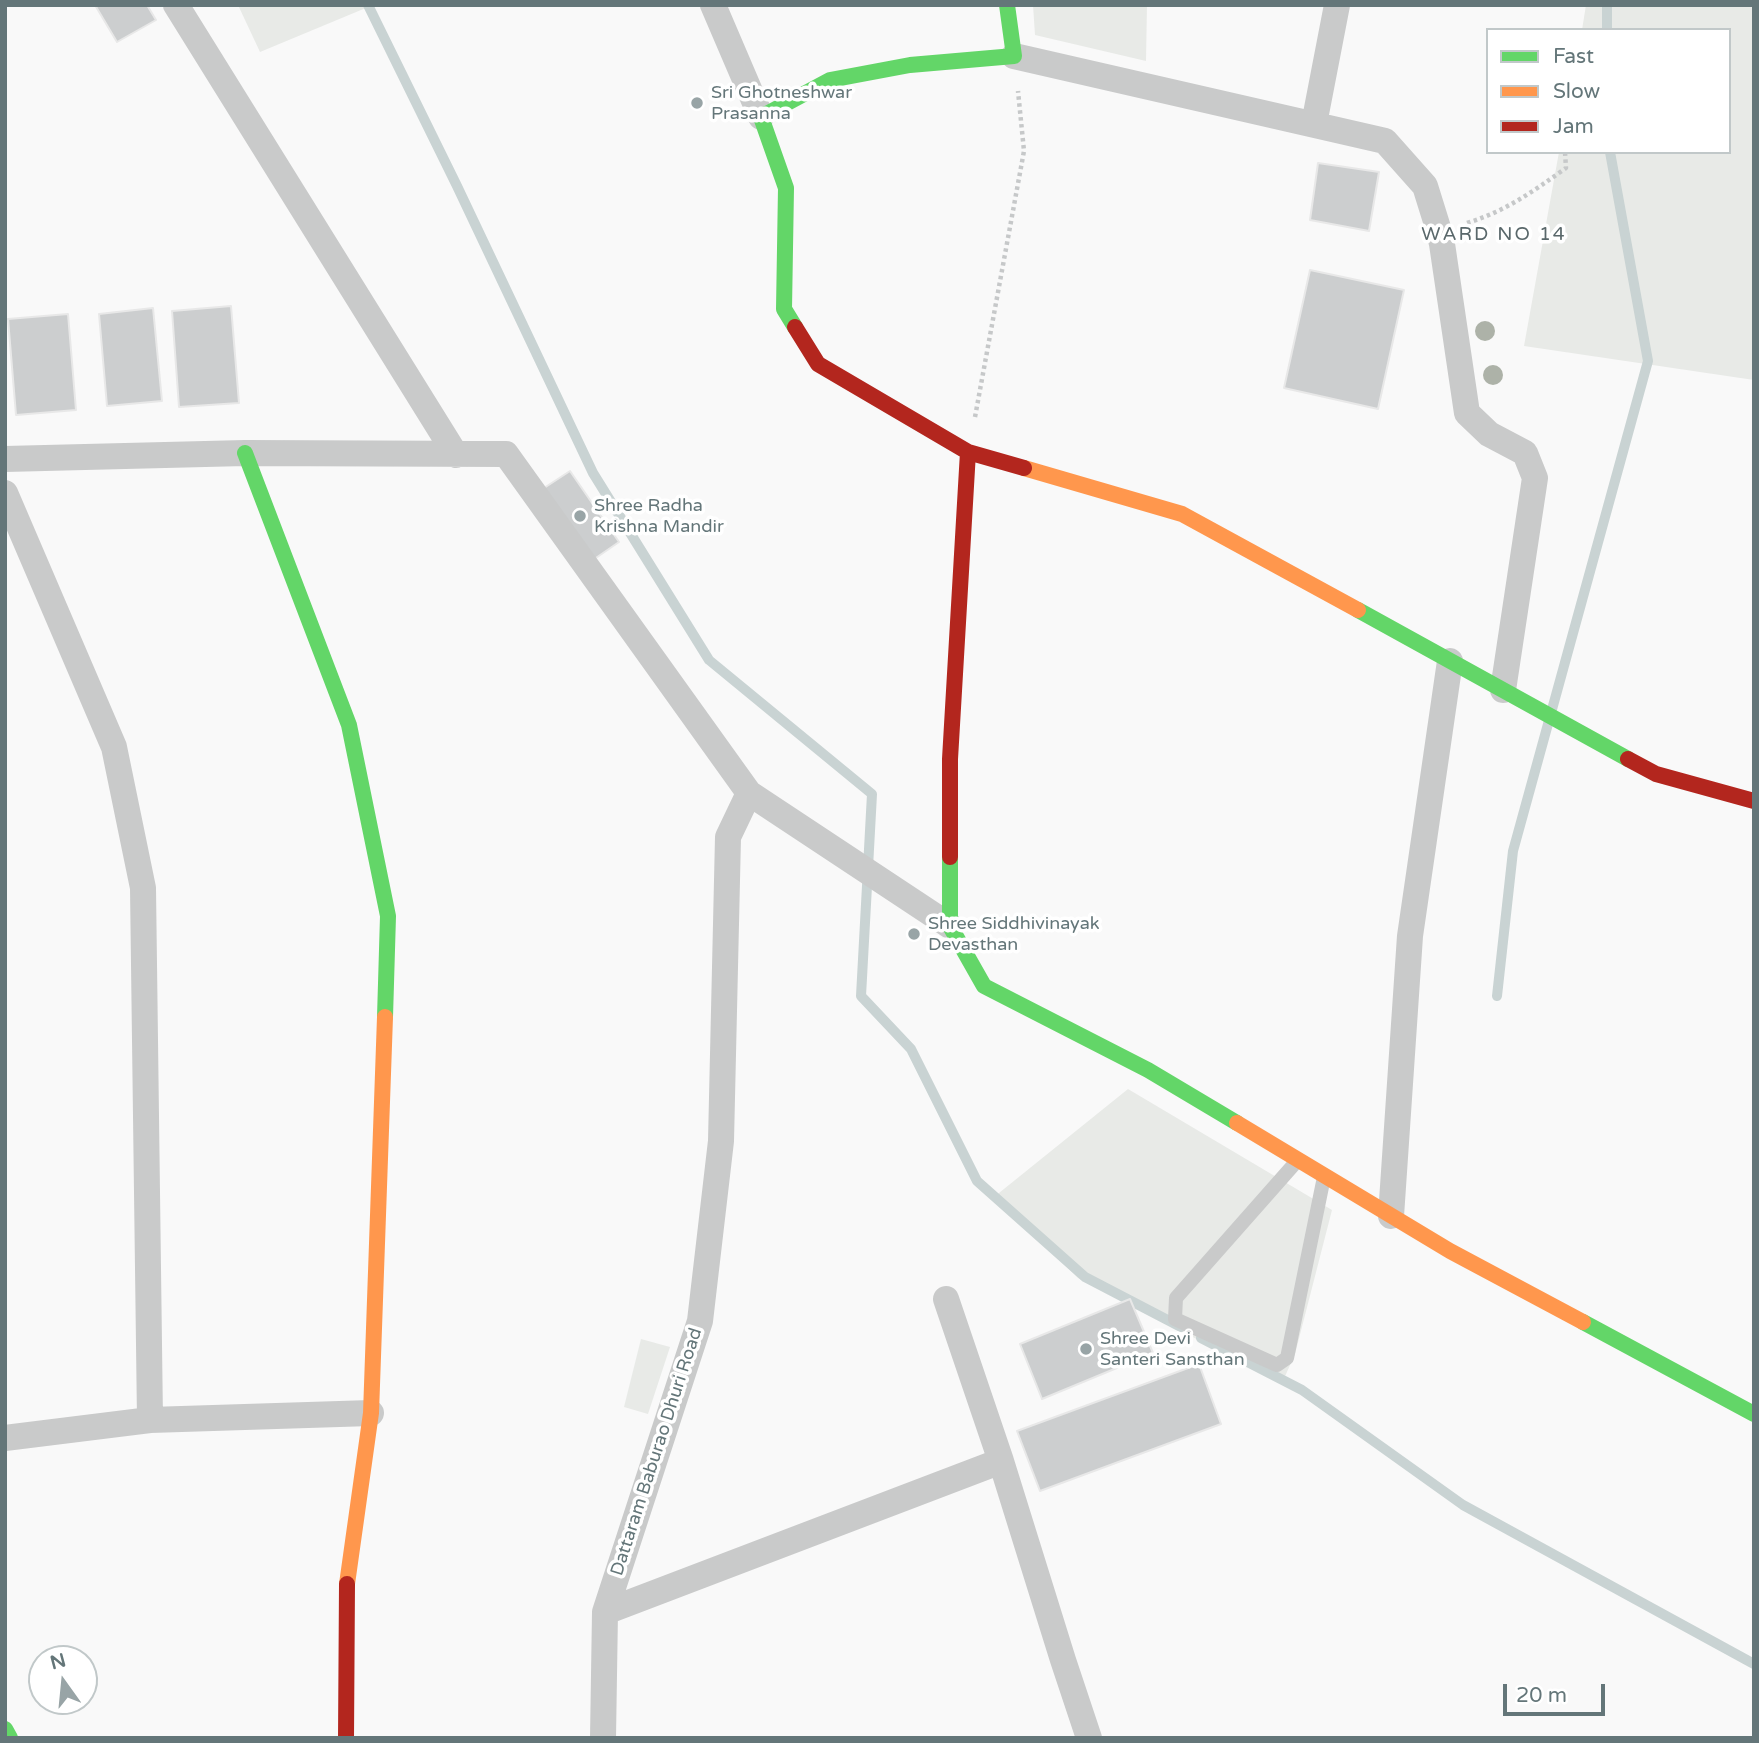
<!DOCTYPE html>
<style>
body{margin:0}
#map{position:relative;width:1759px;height:1743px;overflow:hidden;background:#f9f9f9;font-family:"Varela Round",sans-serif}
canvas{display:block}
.frame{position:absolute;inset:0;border:7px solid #647679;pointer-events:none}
.legend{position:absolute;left:1486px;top:28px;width:245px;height:126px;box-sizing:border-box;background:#fff;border:2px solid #c1c8c9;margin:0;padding:9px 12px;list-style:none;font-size:21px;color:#647679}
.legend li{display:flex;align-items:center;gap:14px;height:35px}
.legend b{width:35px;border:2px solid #c1c8c9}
.north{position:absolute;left:28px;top:1645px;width:70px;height:70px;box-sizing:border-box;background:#fff;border:2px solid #c1c8c9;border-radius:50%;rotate:345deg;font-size:19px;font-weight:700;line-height:28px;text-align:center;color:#647679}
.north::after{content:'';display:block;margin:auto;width:24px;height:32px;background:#98a4a6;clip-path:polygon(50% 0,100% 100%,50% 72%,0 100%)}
.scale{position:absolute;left:1503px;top:1684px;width:102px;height:32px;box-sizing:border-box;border:4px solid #647679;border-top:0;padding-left:9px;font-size:21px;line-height:24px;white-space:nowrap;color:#647679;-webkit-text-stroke:5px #fff;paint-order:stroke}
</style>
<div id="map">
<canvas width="1759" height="1743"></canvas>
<div class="frame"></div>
<ul class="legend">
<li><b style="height:9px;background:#63d668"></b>Fast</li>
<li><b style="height:9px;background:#ff974d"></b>Slow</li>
<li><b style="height:9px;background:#b3261e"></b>Jam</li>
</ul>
<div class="north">N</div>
<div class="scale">20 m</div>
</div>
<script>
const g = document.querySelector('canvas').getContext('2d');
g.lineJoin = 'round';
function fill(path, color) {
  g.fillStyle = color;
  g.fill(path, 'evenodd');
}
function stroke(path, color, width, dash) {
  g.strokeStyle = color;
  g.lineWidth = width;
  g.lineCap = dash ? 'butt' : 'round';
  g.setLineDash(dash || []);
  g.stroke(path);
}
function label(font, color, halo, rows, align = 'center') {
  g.font = font + ' "Varela Round",sans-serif';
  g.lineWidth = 7;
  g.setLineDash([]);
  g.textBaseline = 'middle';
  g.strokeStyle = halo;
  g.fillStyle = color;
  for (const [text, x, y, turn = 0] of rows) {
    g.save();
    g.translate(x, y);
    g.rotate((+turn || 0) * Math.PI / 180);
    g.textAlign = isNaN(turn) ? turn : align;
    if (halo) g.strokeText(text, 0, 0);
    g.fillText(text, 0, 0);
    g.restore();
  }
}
fill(new Path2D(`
 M238,5H373L260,52Z
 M1033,5H1147L1146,61L1035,35Z
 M1586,5H1754V380L1524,346L1559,152H1729V30H1582Z
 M1128,1089L1332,1210L1295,1354L1282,1383L1078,1278L994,1197Z
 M641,1339L670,1347L648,1414L624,1407Z`), '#e8eae7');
stroke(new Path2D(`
 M368,5L457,186L593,473L709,660L872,794L861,996L911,1049L977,1181L1085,1277L1181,1327
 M1607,5V30
 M1497,996L1513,851L1648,361L1610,152
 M1201,1338L1302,1390L1463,1505L1754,1664`), '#c9d3d3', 10);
const building = new Path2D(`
 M95,5H147L156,20L117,42Z
 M1318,163L1379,172L1369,231L1310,220Z
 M1310,270L1404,290L1378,409L1284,388Z
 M231,306L239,403L179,407L172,311Z
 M153,308L162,401L107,406L99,314Z
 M68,314L76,410L16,415L8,319Z
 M570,471L619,542L590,562L541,490Z
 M1130,1299L1153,1353L1042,1399L1020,1344Z
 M1199,1364L1221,1424L1040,1491L1017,1431Z`);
fill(building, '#cccecf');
stroke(building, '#e8e8e8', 2);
stroke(new Path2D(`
 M1467,223C1506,211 1532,192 1566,168L1565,152
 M975,417L1024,151L1018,91`), '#c6c8c9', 4.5, [3.5, 3.5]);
stroke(new Path2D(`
 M1297,1161L1176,1298L1175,1319L1277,1365L1287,1358L1324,1177`), '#c9caca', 14);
stroke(new Path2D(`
 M176,5L456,455
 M713,5L761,117
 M1014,56L1385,141L1425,186L1439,231L1442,244L1467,413L1489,434L1525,453L1535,478L1503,690
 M1314,124L1337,5
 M5,459L245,453L506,454L749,793L950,926
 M5,493L114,747L143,888L150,1420
 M1391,1216L1410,936L1450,661
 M946,1299L1001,1461L1063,1660L1089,1738
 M5,1438L150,1420L371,1413
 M605,1612L1001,1461
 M603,1738L605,1612L700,1321L721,1141L728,837L749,793`), '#c9caca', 26);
stroke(new Path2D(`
 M795,327L784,309L786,188L761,117L830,80L910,65L1014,56L1007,5
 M245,453L349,725L388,916L385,1017
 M1358,610L1628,759
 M950,857V926L984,986L1148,1070L1237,1123
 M1583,1322L1754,1414
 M5,1729L10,1738`), '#63d668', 16);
stroke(new Path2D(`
 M1024,468L1182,514L1358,610
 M1237,1123L1450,1251L1583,1322
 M347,1584L371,1413L385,1017`), '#ff974d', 16);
stroke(new Path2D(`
 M795,327L818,364L968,452L1024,468
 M1628,759L1656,774L1754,801
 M950,857V759L968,452
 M346,1738L347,1584`), '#b3261e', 16);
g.fillStyle = '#adb2a8';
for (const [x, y] of [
 [1485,331],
 [1493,375]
]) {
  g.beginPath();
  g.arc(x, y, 10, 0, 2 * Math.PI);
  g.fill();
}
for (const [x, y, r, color] of [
 [697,103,7,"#98a4a6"],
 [580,516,7,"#98a4a6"],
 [914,934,7,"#98a4a6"],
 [1086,1349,7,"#98a4a6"]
]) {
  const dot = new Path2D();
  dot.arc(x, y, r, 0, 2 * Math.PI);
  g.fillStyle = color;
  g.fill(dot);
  stroke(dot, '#fff', 2.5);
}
label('18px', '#647679', '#fff', [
 ["Sri Ghotneshwar",711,93],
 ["Prasanna",711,114],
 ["Shree Radha",594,506],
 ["Krishna Mandir",594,527],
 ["Shree Siddhivinayak",928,924],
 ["Devasthan",928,945],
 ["Shree Devi",1100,1339],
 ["Santeri Sansthan",1100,1360]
], 'left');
label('18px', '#647679', '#fff', [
 ["Dattaram Baburao Dhuri Road",657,1452,-72]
]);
g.letterSpacing = '2px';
label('19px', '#5a686b', '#fff', [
 ["WARD NO 14",1494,235]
]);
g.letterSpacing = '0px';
</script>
